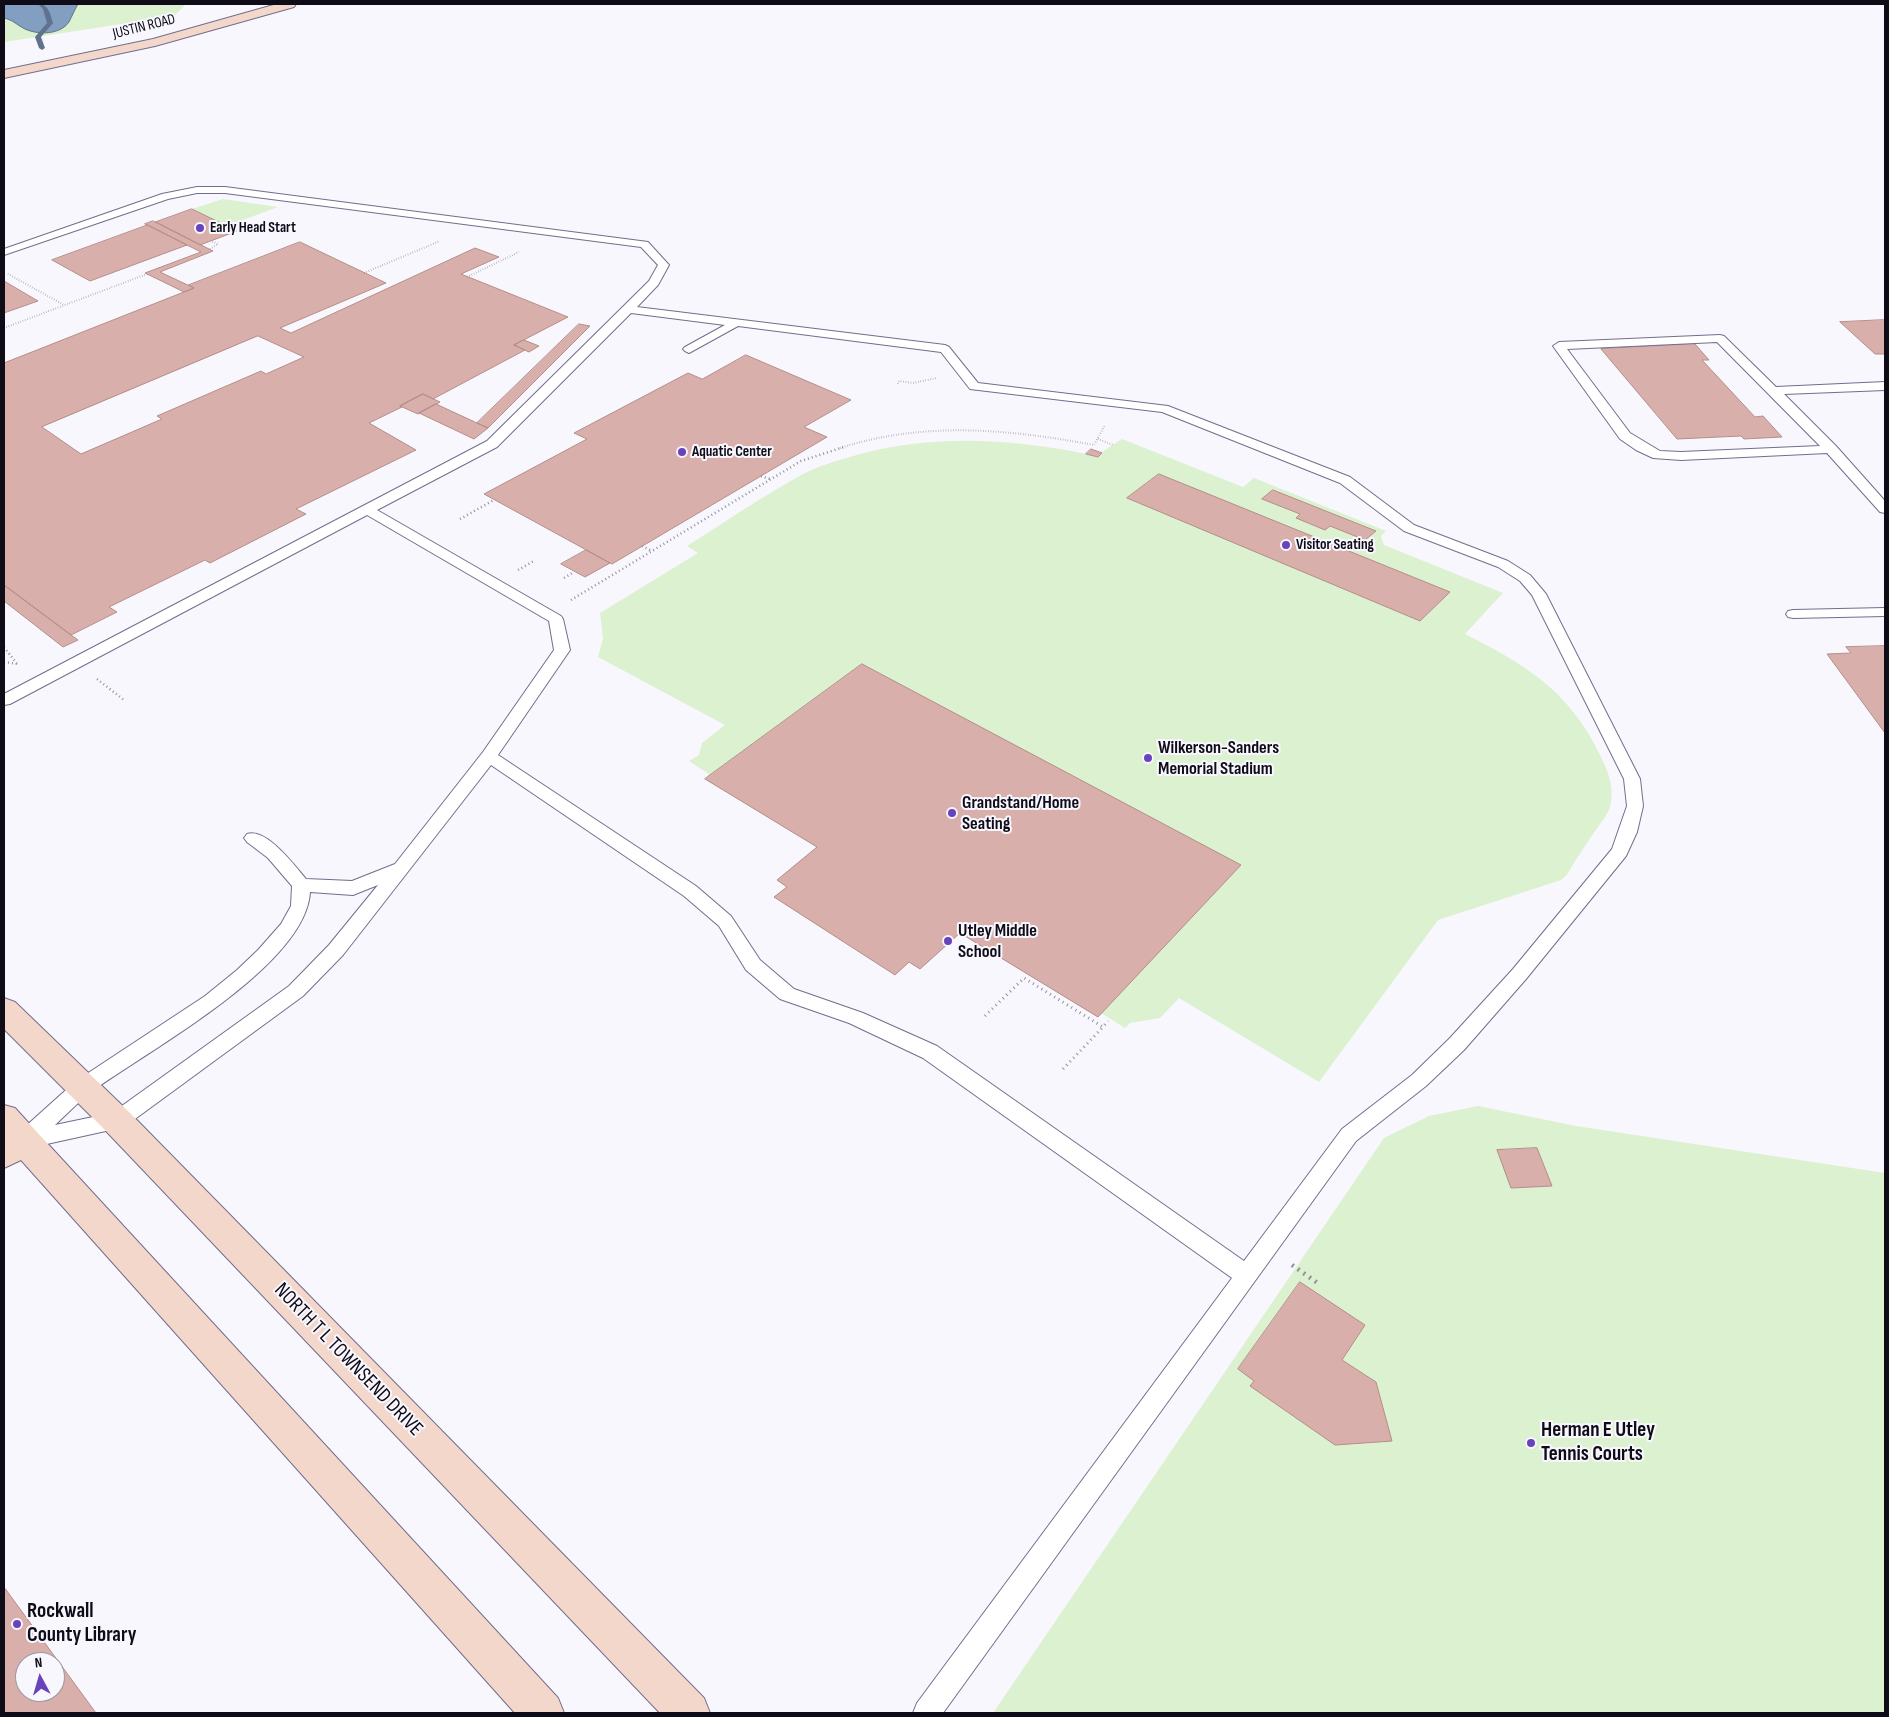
<!DOCTYPE html>
<style>
body{margin:0}
#map{position:relative;width:1889px;height:1717px;overflow:hidden;background:#f8f7fe;font-family:"Sofia Sans Condensed",sans-serif}
canvas{display:block}
.frame{position:absolute;inset:0;border:5px solid #0f0c18;pointer-events:none}
.north{position:absolute;left:15px;top:1652px;width:50px;height:50px;box-sizing:border-box;background:#f8f7fe;border:1px solid #9b99a2;border-radius:50%;rotate:354deg;font-size:14px;font-weight:700;line-height:20px;text-align:center;color:#0f0c18}
.north::after{content:'';display:block;margin:auto;width:18px;height:22px;background:#6843bc;clip-path:polygon(50% 0,100% 100%,50% 72%,0 100%)}
</style>
<div id="map">
<canvas width="1889" height="1717"></canvas>
<div class="frame"></div>
<div class="north">N</div>
</div>
<script>
const g = document.querySelector('canvas').getContext('2d');
g.lineJoin = 'round';
function fill(path, color) {
  g.fillStyle = color;
  g.fill(path, 'evenodd');
}
function stroke(path, color, width, dash) {
  g.strokeStyle = color;
  g.lineWidth = width;
  g.lineCap = dash ? 'butt' : 'round';
  g.setLineDash(dash || []);
  g.stroke(path);
}
function label(font, color, halo, rows, align = 'center') {
  g.font = font + ' "Sofia Sans Condensed",sans-serif';
  g.lineWidth = 4;
  g.setLineDash([]);
  g.textBaseline = 'middle';
  g.strokeStyle = halo;
  g.fillStyle = color;
  for (const [text, x, y, turn = 0] of rows) {
    g.save();
    g.translate(x, y);
    g.rotate((+turn || 0) * Math.PI / 180);
    g.textAlign = isNaN(turn) ? turn : align;
    if (halo) g.strokeText(text, 0, 0);
    g.fillText(text, 0, 0);
    g.restore();
  }
}
fill(new Path2D(`
 M4,4H186L174,16L4,42Z
 M223,199L278,207L227,226L192,209Z
 M1122,439L1243,487L1254,478L1386,531L1381,536L1384,545L1503,593L1465,634C1526,665 1568,690 1599,753C1608,771 1615,787 1610,807C1608,814 1602,821 1598,827C1587,843 1576,858 1567,875L1561,880L1438,920L1319,1082L1179,998L1160,1018L1130,1023L1125,1028L1101,1013L1098,1017L960,933L920,969L909,962L895,975L774,897L786,887L777,880L817,847L705,779L709,774L689,761L699,755L702,743L725,725L598,657L603,639L600,613L698,553L687,546C725,522 763,496 803,474C819,466 836,461 853,456C930,434 1008,438 1086,454L1091,449L1102,452Z
 M1478,1106L1576,1126L1885,1173V1713H993L1384,1138L1429,1116Z`), '#dbf1cf');
const water = new Path2D(`
 M4,4H78C75,9 72,16 69,22C60,35 38,35 25,29C17,25 13,20 4,18Z`);
fill(water, '#829ec0');
stroke(water, '#60728e', 1);
fill(new Path2D(`
 M38,4C49,4 50,14 53,23L41,37L45,48L42,50L39,48L35,37L47,23L43,9Z`), '#60728e');
const building = new Path2D(`
 M192,209L227,226L237,231L200,245L156,222Z
 M153,221L213,251L160,272L194,288L184,292L145,273L201,252L145,224Z
 M148,225L187,245L90,281L52,260Z
 M300,242L386,283L280,328L291,333L475,248L499,257L461,274L568,317L514,345L525,350L433,399L423,394L400,406L402,407L369,423L416,450L296,509L306,514L210,563L205,560L109,607L117,612L71,635L4,585V363L194,288L189,285ZM258,336L304,357L266,374L261,371L157,416L162,419L81,454L42,427Z
 M4,281L38,301L4,313Z
 M1885,320V354H1875L1840,322Z
 M579,324L590,326L488,428L477,423Z
 M524,340L539,346L529,352L514,345Z
 M1695,344L1709,360H1702L1755,417L1763,416L1782,437L1744,439L1741,436L1677,439L1601,349Z
 M746,355L851,400L804,427L827,437L612,564L484,494L587,439L574,433L688,373L702,379Z
 M423,394L440,402L418,414L400,406Z
 M436,404L477,423L488,428L474,439L419,413Z
 M1091,449L1102,453L1098,457L1086,454Z
 M1159,474L1450,592L1420,621L1127,498Z
 M1273,490L1376,531L1365,540L1330,526L1325,530L1296,518L1300,514L1262,499Z
 M586,550L610,563L585,577L561,564Z
 M4,585L71,635L78,640L63,647L4,601Z
 M1885,646V733L1827,654L1851,653L1846,647Z
 M862,664L1241,865L1098,1017L960,933L920,969L909,962L895,975L774,897L787,887L777,880L817,847L705,779Z
 M1537,1148L1552,1186L1511,1188L1497,1150Z
 M1300,1282L1365,1325L1342,1360L1376,1382L1392,1441L1335,1445L1250,1386L1254,1381L1238,1369Z
 M4,1587L96,1713H4ZM25,1662H55V1692H25Z`);
fill(building, '#d8afaa');
stroke(building, '#b58e89', 1);
const lane = new Path2D(`
 M197,187H225L648,242L669,265L658,285L637,307L945,345L949,347L978,383L1168,406L1350,477L1414,525L1508,561L1530,575L1546,594L1640,779L1643,806L1637,832L1626,856L1526,979L1464,1050L1426,1086L1356,1141L943,1713H913L917,1703L1232,1278L923,1058L849,1023L780,999L746,970L719,926L684,896L491,765L343,955L303,996L124,1127L24,1149L17,1146L14,1140L17,1134L76,1081L205,996L237,970L258,950L281,924L291,906L292,886L268,858L247,842L244,838L247,834C267,828 294,865 306,879L352,881L395,864L483,752L554,650L549,621L367,515L10,704L4,705V694L487,441L649,281L658,265L641,247L225,193H197L168,199L4,255V249L162,194ZM631,313L725,325L685,347L683,349L685,351L689,353L738,326L941,352L970,389L1162,412L1340,483L1404,531L1498,567L1520,581L1532,595L1624,779L1627,806L1612,849L1513,969L1450,1038L1412,1075L1342,1129L1244,1261L937,1046L863,1013L794,989L760,960L731,916L696,886L498,755L570,650L563,619L561,616L377,510L497,447ZM378,885L329,945L289,986L112,1113L55,1125C67,1114 78,1102 91,1092C147,1051 306,966 310,892L353,895Z
 M1720,335L1724,336L1776,387L1885,382V390L1784,394L1836,446L1885,501V513L1880,512L1827,453L1681,460L1653,458L1636,450L1620,439L1553,346L1559,342ZM1717,342L1820,446L1681,452L1660,451L1630,433L1567,349Z
 M1885,608V616L1793,618L1788,617L1786,614L1788,611L1793,610Z`);
const secondary = new Path2D(`
 M277,4H296L294,7L155,46L4,78V70L153,39Z
 M4,998L15,1002L128,1111L704,1698L710,1713H660L106,1131L4,1029Z
 M4,1105L15,1108L35,1130L558,1698L564,1713H515L21,1160L4,1168Z`);
stroke(lane, '#736d8c', 2);
stroke(secondary, '#736d8c', 2);
stroke(new Path2D(`
 M210,249L218,244L211,241
 M364,273L440,241
 M8,274L64,305
 M467,277L519,252
 M4,328L147,274
 M898,384L899,381L913,383L937,378
 M1098,439L1113,445
 M840,448C924,421 1008,429 1094,445L1105,425`), '#93919a', 2, [0.5, 2]);
stroke(new Path2D(`
 M761,476L770,479
 M460,519L494,500
 M642,546L652,551
 M518,570L534,561
 M564,578L574,572
 M571,600L801,461L844,447
 M4,647L17,664
 M4,662L18,664
 M97,679L124,700`), '#93919a', 2.5, [1, 3]);
stroke(new Path2D(`
 M985,1016L1024,978L1103,1027L1108,1021
 M1063,1069L1103,1027`), '#93919a', 3, [1, 4]);
stroke(new Path2D(`
 M1292,1265L1319,1284`), '#93919a', 4.5, [2, 5]);
fill(lane, '#fff');
fill(secondary, '#f4d7cb');
for (const [x, y, r, color] of [
 [200,228,5,"#6843bc"],
 [682,452,5,"#6843bc"],
 [1286,545,5,"#6843bc"],
 [1148,758,5,"#6843bc"],
 [952,813,5,"#6843bc"],
 [948,941,5,"#6843bc"],
 [1531,1443,5,"#6843bc"],
 [17,1624,5,"#6843bc"]
]) {
  const dot = new Path2D();
  dot.arc(x, y, r, 0, 2 * Math.PI);
  g.fillStyle = color;
  g.fill(dot);
  stroke(dot, '#f8f7fe', 2);
}
label('15px', '#0f0c18', '#f8f7fe', [
 ["JUSTIN ROAD",144,27,-14]
]);
label('bold 15px', '#0f0c18', '#f8f7fe', [
 ["Early Head Start",210,228],
 ["Aquatic Center",692,452],
 ["Visitor Seating",1296,545]
], 'left');
label('bold 18px', '#0f0c18', '#f8f7fe', [
 ["Wilkerson-Sanders",1158,748],
 ["Memorial Stadium",1158,769],
 ["Grandstand/Home",962,803],
 ["Seating",962,824],
 ["Utley Middle",958,931],
 ["School",958,952]
], 'left');
label('21px', '#0f0c18', '#f8f7fe', [
 ["NORTH T L TOWNSEND DRIVE",348,1360,46]
]);
label('bold 21px', '#0f0c18', '#f8f7fe', [
 ["Herman E Utley",1541,1431],
 ["Tennis Courts",1541,1455],
 ["Rockwall",27,1612],
 ["County Library",27,1636]
], 'left');
</script>
